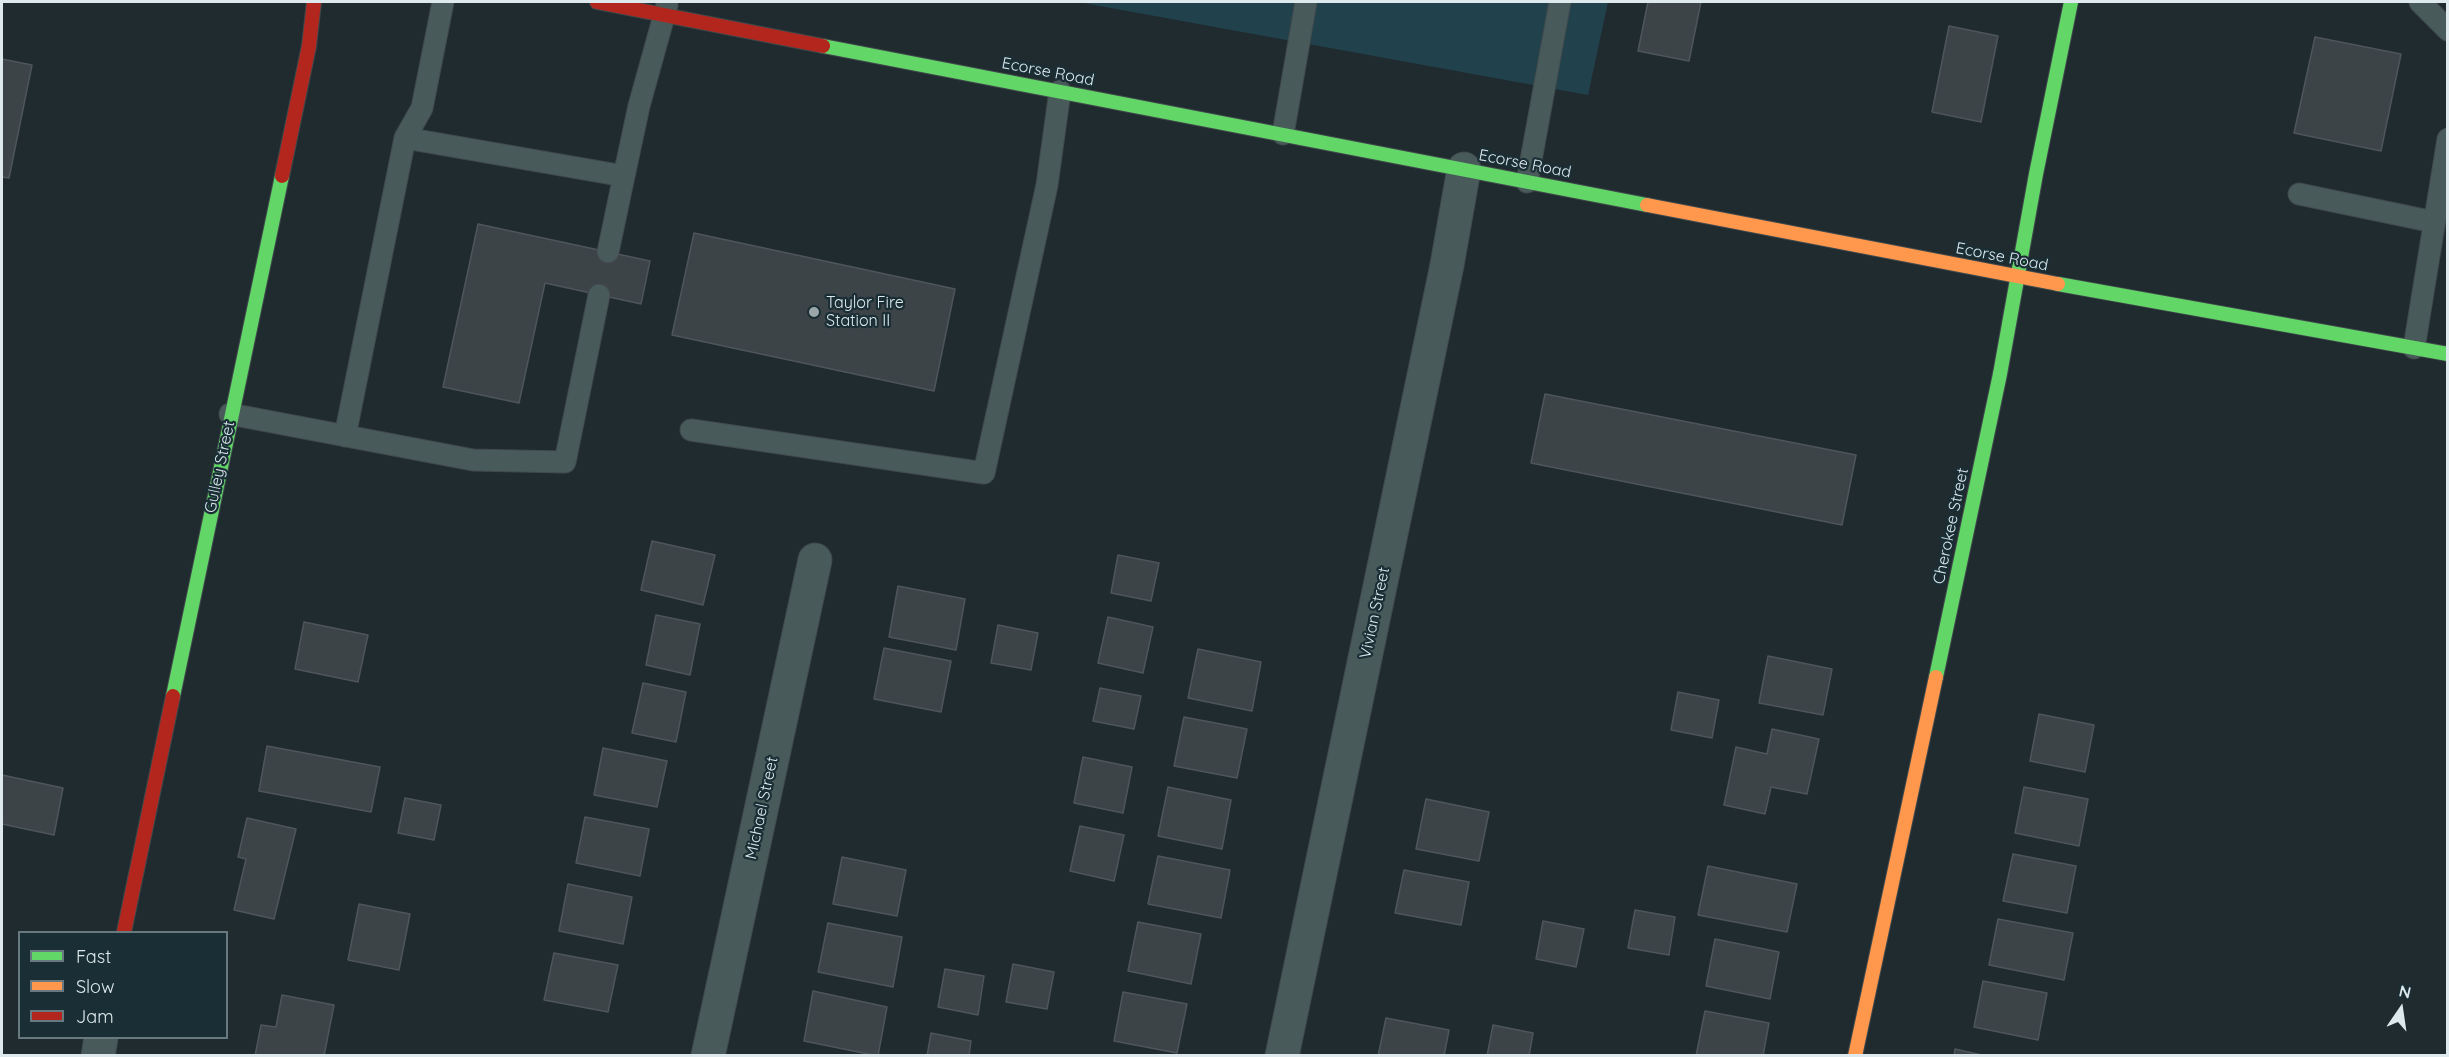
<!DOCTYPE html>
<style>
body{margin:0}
#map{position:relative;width:2449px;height:1057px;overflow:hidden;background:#202b2f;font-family:Quicksand,sans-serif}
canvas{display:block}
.frame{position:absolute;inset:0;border:3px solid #dde9ed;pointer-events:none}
.legend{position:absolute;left:18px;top:931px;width:210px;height:108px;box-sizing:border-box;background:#1a2e35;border:2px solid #68797f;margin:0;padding:8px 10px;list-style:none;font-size:18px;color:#dde9ed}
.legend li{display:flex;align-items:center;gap:12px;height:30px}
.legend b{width:30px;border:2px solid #68797f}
.north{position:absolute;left:2371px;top:979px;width:60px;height:60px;-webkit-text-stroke:4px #1a2e35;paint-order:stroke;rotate:13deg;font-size:16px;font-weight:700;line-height:24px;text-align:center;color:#dde9ed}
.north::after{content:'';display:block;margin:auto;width:21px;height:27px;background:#dde9ed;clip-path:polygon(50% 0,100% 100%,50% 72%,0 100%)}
</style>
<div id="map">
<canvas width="2449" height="1057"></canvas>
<div class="frame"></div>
<ul class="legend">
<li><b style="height:8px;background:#63d668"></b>Fast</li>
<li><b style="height:8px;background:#ff974d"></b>Slow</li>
<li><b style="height:8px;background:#b3261e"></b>Jam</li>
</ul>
<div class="north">N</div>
</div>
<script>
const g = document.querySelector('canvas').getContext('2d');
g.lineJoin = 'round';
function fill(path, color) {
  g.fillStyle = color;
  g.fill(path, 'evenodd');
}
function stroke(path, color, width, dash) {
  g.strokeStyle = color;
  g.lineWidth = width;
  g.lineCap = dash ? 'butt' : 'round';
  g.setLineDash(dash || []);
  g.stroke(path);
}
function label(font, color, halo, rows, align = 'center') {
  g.font = font + ' Quicksand,sans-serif';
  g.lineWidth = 4.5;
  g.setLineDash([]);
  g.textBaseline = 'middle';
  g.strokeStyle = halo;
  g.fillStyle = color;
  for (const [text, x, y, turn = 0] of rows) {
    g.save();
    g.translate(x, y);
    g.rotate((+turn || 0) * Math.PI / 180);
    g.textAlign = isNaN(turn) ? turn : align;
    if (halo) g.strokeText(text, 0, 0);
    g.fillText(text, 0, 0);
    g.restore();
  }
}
fill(new Path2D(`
 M1078,2H1608L1588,95Z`), '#21424d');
const building = new Path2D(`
 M1648,2H1701L1689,61L1638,51Z
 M1949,26L1998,36L1981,122L1932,112Z
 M2315,37L2401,54L2381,151L2294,133Z
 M2,59L32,65L9,178L2,177Z
 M478,224L650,261L641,304L545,283L519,403L443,387Z
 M694,233L955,289L934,391L672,335Z
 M1545,394L1856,455L1842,525L1531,463Z
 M652,541L715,555L703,605L641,590Z
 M1118,555L1159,563L1151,601L1111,593Z
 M898,586L965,599L956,650L889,637Z
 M656,615L700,624L690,675L646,665Z
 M1108,617L1153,627L1143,673L1098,663Z
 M304,622L368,635L358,682L295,669Z
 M998,625L1038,633L1031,670L991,663Z
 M884,648L951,661L941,712L874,699Z
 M1198,649L1261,662L1252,711L1188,698Z
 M1768,656L1832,669L1823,715L1759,703Z
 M643,683L686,692L676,742L632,733Z
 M1100,688L1141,696L1134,729L1093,721Z
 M1678,692L1719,700L1712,738L1671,730Z
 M2039,714L2094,725L2085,772L2030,761Z
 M1184,717L1247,729L1237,778L1174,766Z
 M1772,729L1819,739L1807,794L1771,787L1765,814L1724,805L1736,747L1767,754Z
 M267,746L380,767L371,812L259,791Z
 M603,748L667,761L657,807L594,795Z
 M1083,757L1132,767L1123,813L1074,803Z
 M2,775L63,788L54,835L2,824Z
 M1168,787L1231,800L1222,849L1158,836Z
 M2024,787L2088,799L2079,846L2015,833Z
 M405,798L441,805L434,840L398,833Z
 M1426,799L1489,812L1479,861L1416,849Z
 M585,817L649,829L640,876L576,863Z
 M247,818L296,829L274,919L234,910L246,859L238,857Z
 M1080,826L1124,835L1114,881L1070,871Z
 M2013,854L2076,866L2067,913L2003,901Z
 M1158,856L1230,870L1221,918L1148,904Z
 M842,857L906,870L897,916L833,904Z
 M1708,866L1797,884L1787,932L1698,915Z
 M1404,870L1469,882L1461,925L1395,913Z
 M568,884L632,897L623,944L559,931Z
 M359,904L410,914L399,970L348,960Z
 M1635,910L1675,917L1669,955L1628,948Z
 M1998,919L2073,933L2064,980L1989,965Z
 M1543,921L1584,929L1576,967L1536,959Z
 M1138,922L1201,934L1191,984L1128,971Z
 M828,923L902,937L893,987L818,972Z
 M1715,939L1779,952L1770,999L1706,986Z
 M554,953L618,965L608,1012L544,1000Z
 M1013,964L1054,972L1047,1009L1006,1002Z
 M945,969L984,976L978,1015L938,1007Z
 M1983,981L2047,993L2038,1040L1974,1027Z
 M813,991L887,1007L878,1056L804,1041Z
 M1123,992L1187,1004L1177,1053L1114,1041Z
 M282,995L334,1005L324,1056H255L261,1025L276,1027Z
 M1705,1011L1769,1023L1763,1056H1696Z
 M1386,1018L1449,1030L1444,1056H1378Z
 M1493,1025L1533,1033L1529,1056H1487Z
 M931,1033L971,1041L969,1056H927Z
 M1955,1049L1986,1056H1954Z`);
fill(building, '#3d4448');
stroke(building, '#4e565b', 1.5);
const lane = new Path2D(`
 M2420,2L2448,30
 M1283,134L1306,2
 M405,138L624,176L639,106L667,5
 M1527,182L1560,2
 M2299,194L2434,222
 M608,252L624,176
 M2414,348L2448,139
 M230,414L473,460L565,462L599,295
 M691,430L984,473L1047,185L1060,91
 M345,436L405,138L422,108L443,2`);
const street = new Path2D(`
 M98,1056L101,1038
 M708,1056L815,560
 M1282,1056L1447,265L1464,169`);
const fast = new Path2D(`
 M823,46L1647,205
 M2058,284L2448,354
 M1936,677L2000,374L2036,174L2071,2
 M173,696L282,176`);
const slow = new Path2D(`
 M1647,205L2058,284
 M1855,1056L1936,677`);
const jam = new Path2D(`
 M597,2L823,46
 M282,176L309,46L314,2
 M124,932L173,696`);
stroke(lane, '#40494c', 23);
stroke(street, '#40494c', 35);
stroke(fast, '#40494c', 16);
stroke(slow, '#40494c', 16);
stroke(jam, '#40494c', 16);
stroke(lane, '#495a5b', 21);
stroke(street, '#495a5b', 33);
stroke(fast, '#63d668', 14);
stroke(slow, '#ff974d', 14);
stroke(jam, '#b3261e', 14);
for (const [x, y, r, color] of [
 [814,312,6,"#9ba6aa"]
]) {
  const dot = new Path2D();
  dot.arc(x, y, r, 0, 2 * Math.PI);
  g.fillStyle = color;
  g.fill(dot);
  stroke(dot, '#1a2e35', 2);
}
label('16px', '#dde9ed', '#1a2e35', [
 ["Ecorse Road",1048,72,11],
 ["Ecorse Road",1525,164,11],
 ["Ecorse Road",2002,257,11],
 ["Gulley Street",220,467,-78],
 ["Cherokee Street",1951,526,-78],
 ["Vivian Street",1375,613,-78],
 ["Michael Street",762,808,-78]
]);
label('16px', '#dde9ed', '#1a2e35', [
 ["Taylor Fire",826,303],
 ["Station II",826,321]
], 'left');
</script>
